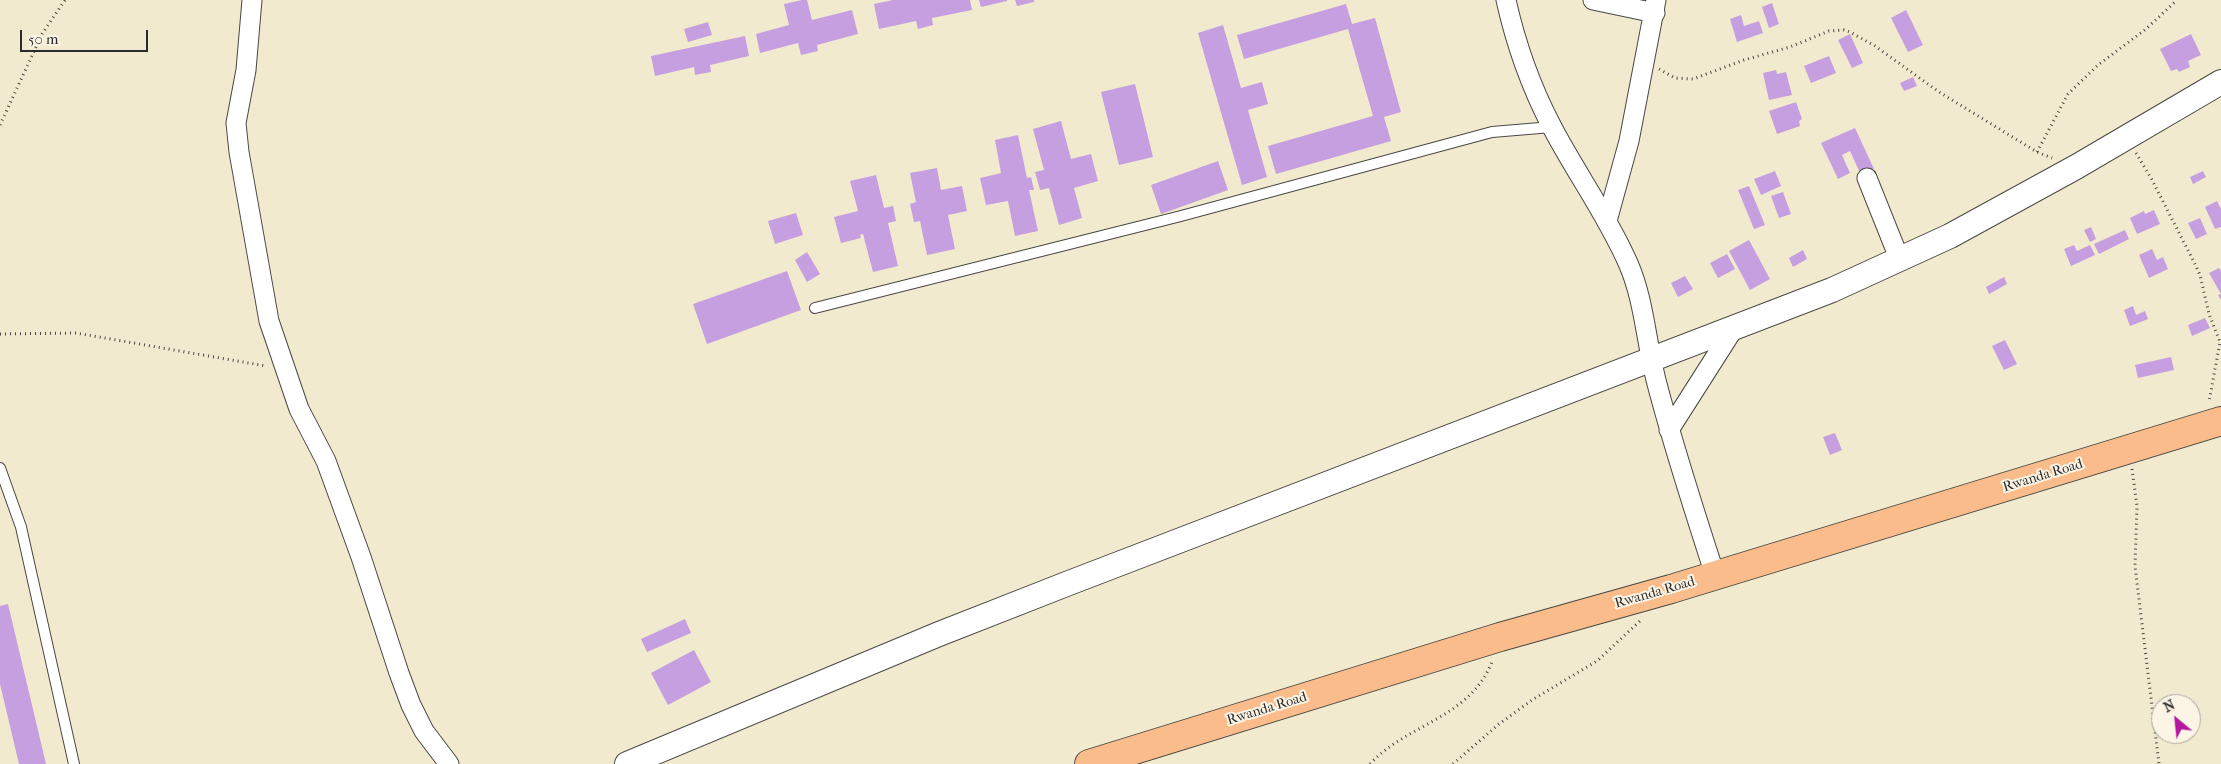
<!DOCTYPE html>
<style>
body{margin:0}
#map{position:relative;width:2221px;height:764px;overflow:hidden;background:#f2eacf;font-family:"IM FELL French Canon",serif}
canvas{display:block}
.north{position:absolute;left:2151px;top:694px;width:50px;height:50px;box-sizing:border-box;background:#fcf5e5;border:1px solid #a8a49b;border-radius:50%;rotate:332deg;font-size:14px;font-weight:700;line-height:20px;text-align:center;color:#2b2b2b}
.north::after{content:'';display:block;margin:auto;width:18px;height:22px;background:#b5179e;clip-path:polygon(50% 0,100% 100%,50% 72%,0 100%)}
.scale{position:absolute;left:20px;top:30px;width:128px;height:22px;box-sizing:border-box;border:2px solid #2b2b2b;border-top:0;padding-left:6px;font-size:15px;line-height:18px;white-space:nowrap;color:#2b2b2b;-webkit-text-stroke:4px #fcf5e5;paint-order:stroke}
</style>
<div id="map">
<canvas width="2221" height="764"></canvas>
<div class="north">N</div>
<div class="scale">50 m</div>
</div>
<script>
const g = document.querySelector('canvas').getContext('2d');
g.lineJoin = 'round';
function fill(path, color) {
  g.fillStyle = color;
  g.fill(path, 'evenodd');
}
function stroke(path, color, width, dash) {
  g.strokeStyle = color;
  g.lineWidth = width;
  g.lineCap = dash ? 'butt' : 'round';
  g.setLineDash(dash || []);
  g.stroke(path);
}
function label(font, color, halo, rows, align = 'center') {
  g.font = font + ' "IM FELL French Canon",serif';
  g.lineWidth = 4;
  g.setLineDash([]);
  g.textBaseline = 'middle';
  g.strokeStyle = halo;
  g.fillStyle = color;
  for (const [text, x, y, turn = 0] of rows) {
    g.save();
    g.translate(x, y);
    g.rotate((+turn || 0) * Math.PI / 180);
    g.textAlign = isNaN(turn) ? turn : align;
    if (halo) g.strokeText(text, 0, 0);
    g.fillText(text, 0, 0);
    g.restore();
  }
}
fill(new Path2D(`
 M802,0H807L812,20L852,10L858,34L817,45L818,51L801,55L798,43L760,53L756,34L789,25L784,4Z
 M893,0H970L972,10L932,18L933,25L918,29L916,21L879,29L874,4Z
 M979,0H1007V1L981,7Z
 M1015,0H1034V2L1017,6Z
 M1772,3L1779,24L1769,28L1762,7Z
 M1346,4L1352,24L1375,18L1401,112L1384,117L1391,141L1276,174L1268,146L1373,116L1348,29L1244,59L1237,35Z
 M1906,10L1923,45L1908,52L1891,18Z
 M1741,15L1744,26L1759,21L1763,33L1737,42L1730,19Z
 M708,22L712,35L688,42L684,29Z
 M1223,25L1241,88L1262,82L1268,104L1248,110L1267,177L1242,185L1198,33Z
 M1850,34L1863,63L1852,68L1838,40Z
 M2191,34L2201,55L2188,61L2190,67L2179,72L2177,69L2171,71L2160,49Z
 M745,36L749,56L710,65L711,72L695,75L694,67L655,76L651,56Z
 M1829,56L1836,73L1811,83L1804,66Z
 M1776,70L1777,74L1786,72L1792,95L1769,100L1763,73Z
 M1913,77L1917,86L1904,91L1900,83Z
 M1135,84L1153,157L1119,165L1101,92Z
 M1796,102L1802,119L1799,121L1800,126L1777,134L1769,111Z
 M1061,121L1071,159L1091,154L1098,181L1074,188L1082,218L1059,225L1049,188L1040,190L1035,172L1044,170L1033,129Z
 M1855,128L1874,169L1861,175L1850,151L1842,155L1850,173L1838,179L1821,143Z
 M1018,135L1027,178L1031,177L1034,190H1029L1038,231L1015,236L1008,201L986,205L980,178L1001,173L995,140Z
 M1218,161L1228,190L1161,214L1151,185Z
 M937,168L941,190L962,186L967,211L948,215L955,249L927,255L920,221L914,222L910,204L916,202L910,173Z
 M1775,171L1781,186L1761,195L1754,179Z
 M2203,171L2206,177L2193,184L2190,177Z
 M876,175L884,208L893,206L896,221L888,223L898,266L873,272L863,234L860,235L861,238L841,243L834,217L858,211L850,181Z
 M1749,186L1765,225L1754,229L1738,190Z
 M1783,192L1791,214L1779,218L1771,196Z
 M2217,201L2221,209V227L2215,229L2205,207Z
 M2154,210L2160,224L2137,234L2130,218L2144,211L2145,214Z
 M796,213L803,235L775,244L768,221Z
 M2200,218L2207,234L2196,239L2188,223Z
 M2091,227L2096,239L2090,242L2084,230Z
 M2125,230L2129,239L2099,254L2094,244Z
 M1749,240L1770,279L1750,290L1729,251Z
 M2074,245L2077,251L2090,245L2095,255L2071,266L2064,249Z
 M2152,249L2157,260L2163,257L2168,269L2149,278L2139,255Z
 M1803,250L1807,259L1793,267L1789,258Z
 M807,252L820,274L807,282L795,260Z
 M1727,254L1735,269L1718,278L1710,263Z
 M2219,268L2221,271V300L2218,295L2221,294L2209,273Z
 M787,271L801,310L707,344L693,304Z
 M1685,276L1693,289L1678,297L1671,283Z
 M2004,277L2007,284L1989,294L1986,287Z
 M2133,306L2136,315L2145,311L2148,319L2130,326L2124,310Z
 M2205,318L2210,328L2192,336L2188,325Z
 M2005,340L2017,364L2004,370L1992,346Z
 M2171,357L2174,370L2138,378L2135,365Z
 M1835,433L1842,450L1830,455L1823,437Z
 M8,604L46,764H19L0,684V606Z
 M685,619L691,633L647,652L641,639Z
 M694,650L711,682L668,705L651,673Z`), '#c59fe0');
const service = new Path2D(`
 M815,308L1181,216L1492,132L1552,127
 M0,468L21,527L74,764`);
const minor = new Path2D(`
 M252,0L246,70L236,123L239,152L269,321L299,409L326,461L361,557L399,673L411,705L424,731L449,764
 M1506,0C1516,45 1531,87 1552,127C1576,173 1607,215 1628,263C1644,299 1646,341 1656,380C1673,446 1694,510 1715,575
 M1593,0L1655,13
 M1867,178L1899,258
 M1607,221L1629,141L1656,0
 M1669,430L1734,328`);
const tertiary = new Path2D(`
 M627,764L939,634L1069,583L1832,290L1950,236L2076,167L2221,82`);
const trunk = new Path2D(`
 M1089,764L1500,637L1671,589L2221,421`);
stroke(service, '#494844', 12);
stroke(minor, '#494844', 21);
stroke(tertiary, '#494844', 26);
stroke(trunk, '#494844', 30);
stroke(new Path2D(`
 M1659,69L1675,78L1693,79L1744,60L1790,47L1829,31L1844,30L1850,32L1875,46L1939,92L2037,152L2052,158
 M0,125L42,34L65,0
 M2037,152L2068,94L2098,65L2146,29L2177,0
 M2136,153L2151,178L2195,264L2200,275L2209,314L2220,342L2209,402
 M0,334L76,333L266,366
 M2132,469L2137,506L2135,566L2159,764
 M1370,764C1408,723 1469,719 1492,662
 M1453,764L1499,724L1532,700L1597,661L1640,621`), '#494844', 3, [1, 4]);
stroke(service, '#fff', 10);
stroke(minor, '#fff', 19);
stroke(tertiary, '#fff', 24);
stroke(trunk, '#f9bc8a', 28);
label('14px', '#2b2b2b', '#fcf5e5', [
 ["Rwanda Road",2043,476,-17],
 ["Rwanda Road",1655,593,-16],
 ["Rwanda Road",1267,709,-17]
]);
</script>
